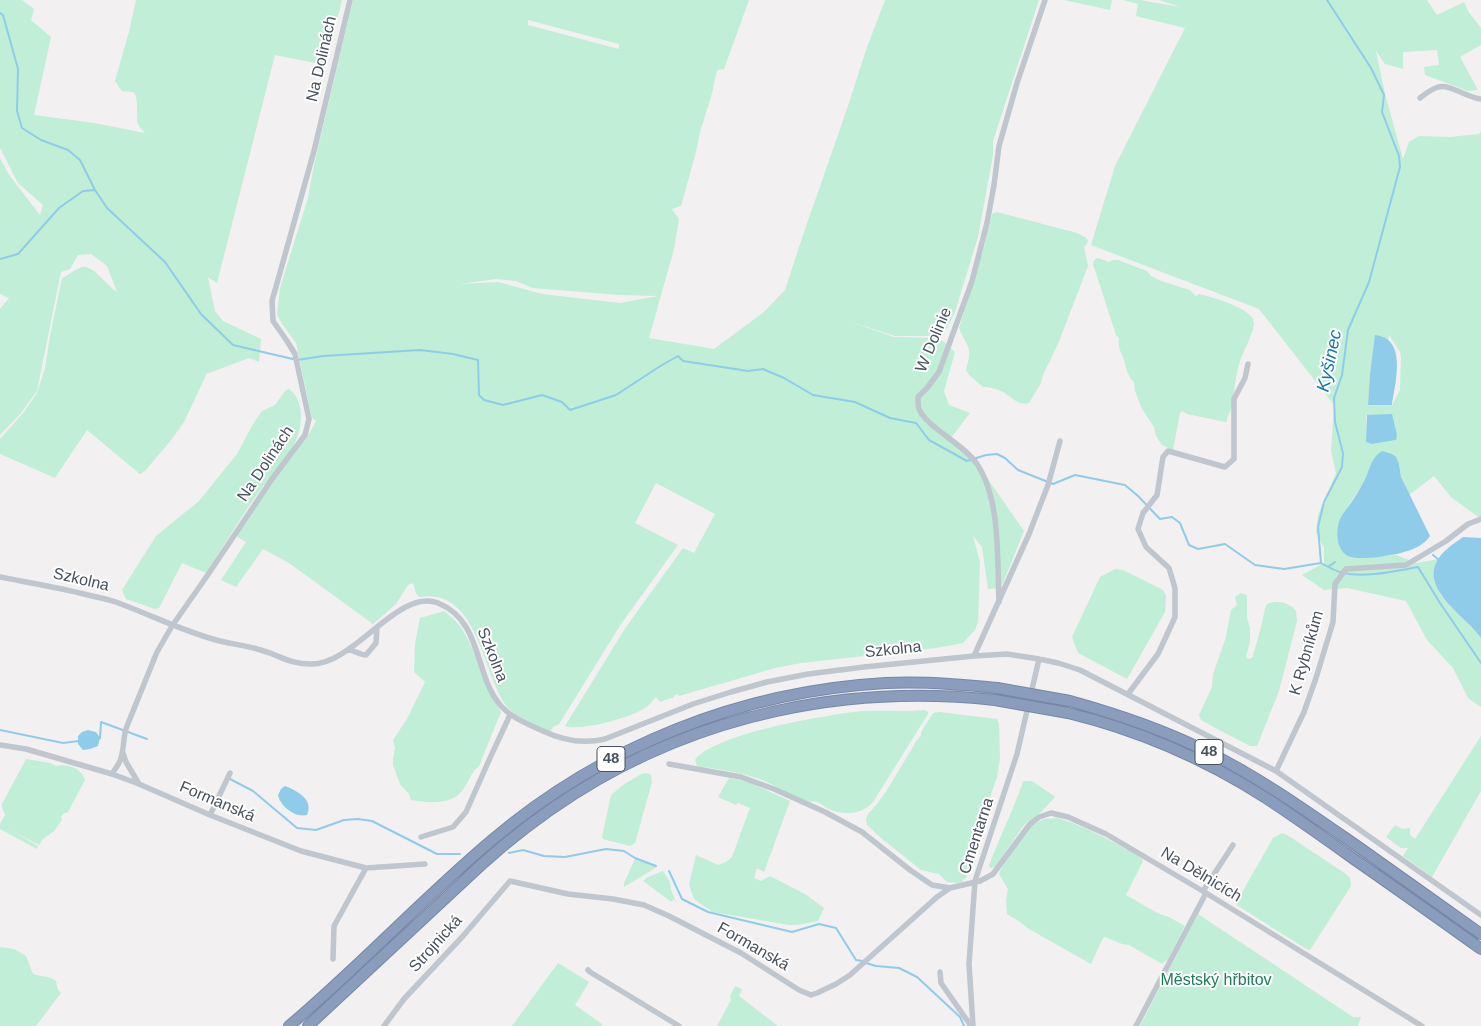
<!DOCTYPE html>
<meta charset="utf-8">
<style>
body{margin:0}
canvas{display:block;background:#f2f0f0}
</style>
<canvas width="1481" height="1026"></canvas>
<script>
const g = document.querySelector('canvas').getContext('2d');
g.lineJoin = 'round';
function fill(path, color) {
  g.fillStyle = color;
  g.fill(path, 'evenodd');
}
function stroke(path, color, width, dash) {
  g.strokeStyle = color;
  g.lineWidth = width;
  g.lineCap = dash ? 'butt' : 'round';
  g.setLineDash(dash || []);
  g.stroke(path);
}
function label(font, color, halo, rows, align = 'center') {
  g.font = font + ' Arial,sans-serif';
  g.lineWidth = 4;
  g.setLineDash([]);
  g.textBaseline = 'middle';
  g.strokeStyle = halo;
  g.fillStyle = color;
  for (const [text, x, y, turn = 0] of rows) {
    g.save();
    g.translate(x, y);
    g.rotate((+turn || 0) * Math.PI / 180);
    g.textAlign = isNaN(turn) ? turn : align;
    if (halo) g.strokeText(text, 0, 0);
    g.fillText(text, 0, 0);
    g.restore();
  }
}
fill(new Path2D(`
 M0,0H22L34,9L31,20L51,37L34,115L94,123L145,133C143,131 140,128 138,124C136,116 139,97 134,93C131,91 126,92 122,91L115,81L129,32L136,0H342L326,65L275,55L217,283L208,277L215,311L223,321L261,339L259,362L249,358L209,373H207L184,422L172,439L145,471L140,474L87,430L55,478L0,454V439L24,412L37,393L45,368L50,336L62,278C69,275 76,268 83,267C93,265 108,287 117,292L107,266L91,254L78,255L70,269L61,272L37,391L21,413L0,435V309L9,298L0,294V158L9,175L40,215L43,205L18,183L0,148Z
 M353,0H749L724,69L717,70L711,97L700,132L696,152L681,206L672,209L673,211L679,219L674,249L649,338L714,349L764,312L785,290L803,235L847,109L866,50L885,0H1039L993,141V155L978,237L955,312L947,328L937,336H895L845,320L894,337L939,338L955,352L944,391L949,405L970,413L951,438L985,475L1024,531L1001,588L988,589L982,547L973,536L980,562L978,622L975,630L963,643L936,648L801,663L775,668L679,696L677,694L674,696V697L660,702L656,697C653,700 649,706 645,708C630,718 582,731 565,726L626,627L683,548L694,553L715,514L656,483L635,523L678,545L621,624L559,724L553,727L550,732C535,724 515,718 505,704C481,669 478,588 419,597L416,593L413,583L408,585L396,604L373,624L289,563L263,549L236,587L221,580L246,542L236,536L257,504L309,434L316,421L312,418L296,343L282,324L277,314L278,306L280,288L308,198L314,165ZM528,20L619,44V49L528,25ZM496,279L516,281L533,288L619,295L658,296L620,303L542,294L498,282L459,284Z
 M1064,0H1112L1110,10Z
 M1123,0H1140L1180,7L1159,0H1427L1437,15L1464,2L1468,11L1481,28V45L1460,57L1478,90L1468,91L1425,75L1424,67L1439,65L1437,50L1403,52V69L1385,64L1376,51L1385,94L1403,159L1409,142L1419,136L1449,137L1479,134L1481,131V519L1451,497L1434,476L1409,495L1401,477L1399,464L1373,460C1371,467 1369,474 1366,479C1357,495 1345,508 1338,525L1346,555L1358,558L1396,555L1417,563L1438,559L1434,570L1440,594L1481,638V707L1468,698L1453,668L1427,640L1406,601L1347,588L1324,590L1302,575L1324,563V548L1316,532L1318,515L1336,473L1331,451L1334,405L1259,309L1091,245L1115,166L1185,28L1136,16L1138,4ZM1389,335L1400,352L1401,357L1400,390L1392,405L1368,404L1370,374L1372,362L1382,336L1388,341ZM1366,415L1396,440L1373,444L1367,442Z
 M997,212L1077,233L1085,237L1088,240L1087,244L1084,247L1088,266L1058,344L1043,375L1041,383L1029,403C1018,406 1012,397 1003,392C998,389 989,387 983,387L969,375L966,370C973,345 968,350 959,328L984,247L992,215L993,213Z
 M1098,258L1109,262L1113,260H1118L1147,271L1151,276L1161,281L1190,290L1196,296L1199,294C1211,297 1256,309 1254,324C1252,337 1244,349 1240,361C1237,371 1235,381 1234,392C1233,396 1234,403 1232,407C1230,413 1227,415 1227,421L1225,422L1187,414L1182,411L1180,413L1173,450L1162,445L1156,436L1154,427L1142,409L1135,391L1134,382C1127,376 1127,369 1124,360C1121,350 1118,351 1119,338L1116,335L1093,264L1094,260Z
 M289,389C303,399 303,421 298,435C292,454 271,476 259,492C240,518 224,546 206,573L182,563L159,608L155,609L126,599L122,590L156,536L199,501L237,454L253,424L262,411L275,405L285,391Z
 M1115,569L1123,570L1163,590L1166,596L1165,612L1127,679L1078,653L1072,637L1100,577Z
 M1241,593L1247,595V618L1250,628V642L1246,657L1248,659L1252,658C1256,646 1259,635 1262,623C1264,616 1264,609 1267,604C1277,600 1289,602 1296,611L1297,621L1279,691L1257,746H1250L1221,731L1201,720L1199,715L1212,687L1213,674L1226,637L1231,610L1237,605L1235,597Z
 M444,611C451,617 459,623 463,631C479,656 484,687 501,712L479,766C470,773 469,783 461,792C450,805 427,803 411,800L409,794L400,784L393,765V759L395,748L393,740L407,719L425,682L414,672L415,644L420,618Z
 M925,710L928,712V714L873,802C862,815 842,816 827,808C824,807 821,803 817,802C813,801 810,802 806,801C789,795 774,784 757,778C738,772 717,769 697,766L695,760C715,733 830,714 864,711C885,710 905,712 925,710Z
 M939,712L997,719L999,724L1000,758L997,777L967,865V876L962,882L958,883L947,882L939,874L921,870L881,838L867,825L866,818L869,813L877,804L887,790L917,740L921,736V732L933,713Z
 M1481,736V791L1432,877L1403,856L1408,848H1401L1386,837L1395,825L1402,829L1410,828V835L1415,839Z
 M26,759L50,763L56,766C67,763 82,768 85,780L68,812L63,814L61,817L62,820L54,831L43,839L39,845L10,830L38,846L37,849L0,829V824L5,815L2,807V804Z
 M646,773L651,775L652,782L635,843L630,846L603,839L602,837L611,795L623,785L641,774Z
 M729,778L749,782L790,801L764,872L757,868L754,878L761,881L770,876L805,894L824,908L818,921L797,925H789L713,912L695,900L692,894L689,884L696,855L718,865L726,862L732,857L750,808L738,803L736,805L718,797Z
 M1024,781H1032L1054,796L1055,797L1041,812L1027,822L1021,829L999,862L995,867L990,868L989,865C1000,837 1013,810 1023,782Z
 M1058,818C1088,827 1115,843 1142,858L1143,861L1126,895L1157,913L1169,917L1185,926L1168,959L1162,964L1129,945L1122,944L1105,937L1103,938L1091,964L1029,929L1020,922L1007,914L1006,900L1008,889L999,874L1002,867L1032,825L1044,819Z
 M1282,833L1287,835L1346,874L1350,878L1351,886L1310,950H1308L1238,906L1236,903L1273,838Z
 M635,859L657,867L624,887V883Z
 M663,871L670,882L671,890L676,902L672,898L673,902L670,901L643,881L648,877Z
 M1198,914L1353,1017H1361L1358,1026H1140Z
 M1,947L14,949L26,956L33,974C42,977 48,975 56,981L58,990L61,993L36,1026H0V948Z
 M558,963L589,982L575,1005L602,1024V1026H512Z
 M735,986L742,989L739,996L778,1026H717L731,1000L730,996Z`), '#c1eed7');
fill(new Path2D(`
 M1375,335C1408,338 1395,384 1392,405H1368L1370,374Z
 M1392,414L1397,435L1396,440L1372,444L1366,442L1367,415Z
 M1382,451L1392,454L1396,457L1399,464L1401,477L1430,536C1428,539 1425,542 1422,544C1411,554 1361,562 1348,556C1338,551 1336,536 1338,526C1340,515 1348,508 1353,500C1357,494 1360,489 1363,483C1370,472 1370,458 1382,451Z
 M1463,537L1481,538V638C1465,615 1415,587 1441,555C1447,548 1456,542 1463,537Z
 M88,730L96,732L100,738L98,746L90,749L83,750L78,744V736L82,732Z
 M285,786C298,791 314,800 307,815C295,818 280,806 278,795L281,789Z`), '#8fcce9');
stroke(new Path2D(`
 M1327,0L1371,68L1384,95L1382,112L1399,156L1400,167L1369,282L1348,330L1342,375L1334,398L1335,422L1343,453L1342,467L1324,502L1318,527L1321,563C1328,567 1335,571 1343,573C1366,578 1395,571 1418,567L1440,603L1481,663
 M0,13L3,15L18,69L17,111L22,128L41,140L68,150L80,160L95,190L107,208L165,262L201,314L233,345L297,360L323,356L420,350L453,354L478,360L479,395L484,400L503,405L542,395L562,402L570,410L616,395L662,365L678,356L683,361L748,371L763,369L784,378L813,395L855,402L890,418L916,423L929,440L967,461L986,455L997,454L1005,458L1018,470L1053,484L1075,475L1125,485L1138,496L1160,519L1172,517L1180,523L1189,545L1198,549L1225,544L1255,565L1284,569L1321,563
 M0,259L18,254L59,208L83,191L95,190
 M1433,555L1439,560
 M1328,567L1335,562
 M0,730L63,743L79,741
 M98,739L100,738L101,722L147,739
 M230,779L253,791L297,828L316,830L344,820L358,819L372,821L437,854H460
 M509,853L523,850L544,856L565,857L606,849L624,851L635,858L656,866
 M669,871L682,899L708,912L792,932L819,924L836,928L856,960L862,961
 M866,963L876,966L899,968L917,977L960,1017L964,1026`), '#8fcce9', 2);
const highway = new Path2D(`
 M1070,701C1117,714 1162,729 1206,751C1259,777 1308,812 1357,846C1398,875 1440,905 1481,934
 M1068,713C1138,730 1205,759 1266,798C1295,817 1323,837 1351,857C1394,887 1438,918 1481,949
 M289,1026C359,967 422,899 492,840C603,746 741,691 886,683C923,681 960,684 997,688
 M308,1026L481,865C510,839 541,815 574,794C700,714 847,684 995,700`);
stroke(highway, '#7588a8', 12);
stroke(new Path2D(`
 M1420,98C1425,94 1432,89 1438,87C1451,84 1467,98 1481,99
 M0,577C31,583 62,588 92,596C102,598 112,600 121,604C153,616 183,631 216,640C230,644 244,645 257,649C278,654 288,664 311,664C354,665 399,587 438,603C483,621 474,676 501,706C513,719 528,724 543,731C562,740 584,744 605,739L693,704L731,692L767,682L808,674L864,667L974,656L1007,654L1039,659L1058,663L1080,670L1276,771L1481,915
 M999,602C997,560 1001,500 977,464C965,445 926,427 919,409C918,406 918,401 918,397L927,388L939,372L972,281L987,223L994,185L999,146L1017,83L1045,0
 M348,650C355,650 359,655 366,655L376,643L377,627
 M974,656L1029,534L1048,485L1060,441
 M1128,694L1158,654L1175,617V588L1169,568L1146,547L1138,529L1143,513L1157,495L1163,457L1168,451L1225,467L1234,459V399L1245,378L1248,364
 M0,745L26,749L112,774L139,784L210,815L301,851L366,868L425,864
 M123,753L126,762L139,784
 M669,764L741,777L774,789L825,812L862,832L910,870L932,885L950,888L980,881L993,874L1030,824L1039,817L1051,813L1068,817L1106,834L1206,893L1422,1026
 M1276,771L1304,712L1316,678L1333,622L1335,584L1346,569L1406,565L1446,541L1468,524L1481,519
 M112,774C114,770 117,767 119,763C125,752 122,738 127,726L157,652L172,626L207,576L272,479L305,435L309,419L295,354L287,341L273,321L272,301L314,151L350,0
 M210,815L230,773
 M421,837L453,827L466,812L490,758L510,715
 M1203,891L1233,845
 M333,959L334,926L366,868
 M588,970L590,972L679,1026
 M940,972L941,983L971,1026
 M384,1026L404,999L463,936L510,881L568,894L613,899L644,905L669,916L741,953L799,990L811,995L817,993L836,984L850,975L937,897L950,888
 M973,1026L969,964L975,881L1017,754L1039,659
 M1136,1026L1206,893`), '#bfc6ce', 5.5);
stroke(highway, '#8a9dbd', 10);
const highwayBridge = new Path2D(`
 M997,688L1070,701
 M995,700L1068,713`);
stroke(highwayBridge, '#7588a8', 12, []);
stroke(highwayBridge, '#8a9dbd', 10);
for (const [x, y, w] of [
 [1209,752,28],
 [611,759,28]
]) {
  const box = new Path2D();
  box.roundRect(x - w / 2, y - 12.5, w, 25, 4);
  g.fillStyle = '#fff';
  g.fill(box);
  stroke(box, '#49515d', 1);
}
label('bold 15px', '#49515d', null, [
 ["48",1209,752],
 ["48",611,759]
]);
label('16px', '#49515d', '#fff', [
 ["Na Dolinách",322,59,-77],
 ["W Dolinie",934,340,-67],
 ["Na Dolinách",266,464,-56],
 ["Szkolna",81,580,13],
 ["Szkolna",893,650,-6],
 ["K Rybníkům",1307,653,-74],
 ["Szkolna",492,655,68],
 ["Formanská",217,802,23],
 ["Cmentarna",977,836,-72],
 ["Na Dělnicích",1201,875,31],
 ["Strojnická",436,944,-48],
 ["Formanská",753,947,30]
]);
label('16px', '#1b7d57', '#fff', [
 ["Městský hřbitov",1216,981]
]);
label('italic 18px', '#1277a7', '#fff', [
 ["Kyšinec",1330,361,-78]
]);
</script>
